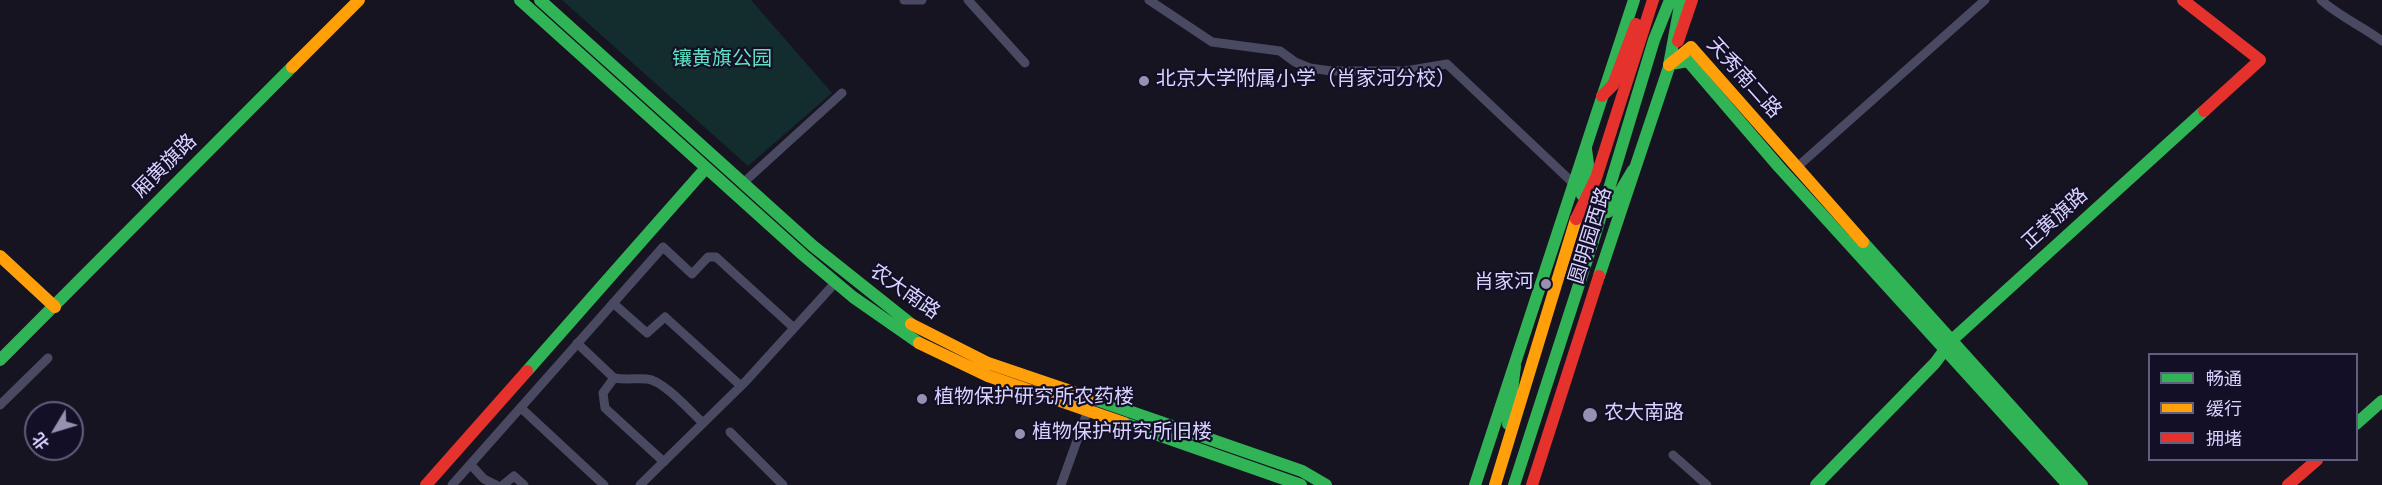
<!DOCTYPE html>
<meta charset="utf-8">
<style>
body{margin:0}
#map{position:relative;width:2382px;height:485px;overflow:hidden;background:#161421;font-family:"Source Sans 3","Noto Sans SC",sans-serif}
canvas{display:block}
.legend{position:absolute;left:2148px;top:353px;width:210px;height:108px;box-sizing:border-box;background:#130f26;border:2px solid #625e7d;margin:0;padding:8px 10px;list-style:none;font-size:18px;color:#d9d4ff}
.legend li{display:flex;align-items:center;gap:12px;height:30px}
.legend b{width:30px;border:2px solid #625e7d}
.north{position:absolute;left:24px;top:401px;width:60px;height:60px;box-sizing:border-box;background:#130f26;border:2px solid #625e7d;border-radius:50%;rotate:232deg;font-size:16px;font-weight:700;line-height:24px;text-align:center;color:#d9d4ff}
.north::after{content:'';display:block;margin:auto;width:21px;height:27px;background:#9591b1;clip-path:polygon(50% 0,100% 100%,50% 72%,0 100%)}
</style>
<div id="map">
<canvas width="2382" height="485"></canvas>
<ul class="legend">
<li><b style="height:8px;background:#30b455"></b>畅通</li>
<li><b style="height:8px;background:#ff9f0a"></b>缓行</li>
<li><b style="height:8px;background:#e5322d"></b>拥堵</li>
</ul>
<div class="north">北</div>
</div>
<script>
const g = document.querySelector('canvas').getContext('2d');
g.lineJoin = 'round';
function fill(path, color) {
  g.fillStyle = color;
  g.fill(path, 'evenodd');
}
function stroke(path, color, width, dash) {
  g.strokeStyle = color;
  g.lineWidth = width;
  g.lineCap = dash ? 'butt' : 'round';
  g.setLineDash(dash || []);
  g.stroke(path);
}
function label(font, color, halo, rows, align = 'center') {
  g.font = font + ' "Source Sans 3","Noto Sans SC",sans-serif';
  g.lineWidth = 4.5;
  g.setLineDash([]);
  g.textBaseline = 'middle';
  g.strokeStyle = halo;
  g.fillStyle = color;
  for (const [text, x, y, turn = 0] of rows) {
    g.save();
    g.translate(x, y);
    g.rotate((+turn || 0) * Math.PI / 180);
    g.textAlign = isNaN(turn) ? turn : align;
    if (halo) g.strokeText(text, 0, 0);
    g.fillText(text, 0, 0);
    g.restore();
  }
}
fill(new Path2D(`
 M562,0H751L832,93L748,166Z`), '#132c2d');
stroke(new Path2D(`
 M904,0H922
 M968,0L1025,63
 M1149,0L1212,42L1280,51L1295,62L1310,68L1331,71H1405L1447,64L1573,183
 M2321,0C2340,17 2362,26 2382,41
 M1796,168L1985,0
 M743,183L842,93
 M613,303L647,333L665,317L741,386
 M577,343L614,378L603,393L605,408L664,462
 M614,378C627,380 635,378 647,379C663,380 691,412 703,423
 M0,405L48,358
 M521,408L604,485
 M730,432L783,485
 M1673,455L1707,485
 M471,465L484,479L496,485
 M452,485L663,247L692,274L708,257H716L794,328
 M503,485L514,476L524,485
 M640,485L746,381L835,283
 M1061,485L1088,410`), '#4a4962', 9);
stroke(new Path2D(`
 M520,0L803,255L853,297L919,343
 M540,0L813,246L911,324
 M1671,64L1688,61L1779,167L2068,485
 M1669,65L1681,0
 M1582,195L1588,164L1586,149
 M1608,212L1633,170
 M1863,242L2082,485
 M1599,276L1672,58
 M0,360L292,67
 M527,371L706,168
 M1091,398L1302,471L1326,485
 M1124,423L1301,485
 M1508,424L1515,366
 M2356,424L2382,401
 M1475,485L1634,0
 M1514,485L1595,235L1654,40L1670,0
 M1816,485L1935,363L1952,340L2204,111`), '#30b455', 12);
stroke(new Path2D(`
 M1669,65L1691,47L1863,242
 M292,67L359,0
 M0,256L55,307
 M911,324L988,363L1091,398
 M919,343L988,376L1124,423
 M1495,485L1576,219`), '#ff9f0a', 12);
stroke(new Path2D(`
 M2183,0L2260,60L2204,111
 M1678,41L1692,0
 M1602,96L1613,85L1636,24
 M1576,219L1596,178L1653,0
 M426,485L527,371
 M1532,485L1599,276
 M2288,485L2317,460`), '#e5322d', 12);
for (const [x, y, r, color] of [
 [1144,81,6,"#9591b1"],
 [1546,284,6,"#9591b1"],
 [922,399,6,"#9591b1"],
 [1590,415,8,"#9591b1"],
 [1020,434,6,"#9591b1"]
]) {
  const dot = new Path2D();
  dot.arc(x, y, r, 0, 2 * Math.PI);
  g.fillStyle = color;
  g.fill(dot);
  stroke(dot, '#130f26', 2);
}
label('20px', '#5fe0c0', '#130f26', [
 ["镶黄旗公园",722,61]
]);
label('20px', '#d9d4ff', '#130f26', [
 ["天秀南二路",1743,79,48],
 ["厢黄旗路",166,167,-45],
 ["正黄旗路",2056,220,-42],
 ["圆明园西路",1592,236,-73],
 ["农大南路",904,293,35]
]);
label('20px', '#d9d4ff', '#130f26', [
 ["北京大学附属小学（肖家河分校）",1156,81],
 ["肖家河",1534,284,"right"],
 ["植物保护研究所农药楼",934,399],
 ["农大南路",1604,415],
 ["植物保护研究所旧楼",1032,434]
], 'left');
</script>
